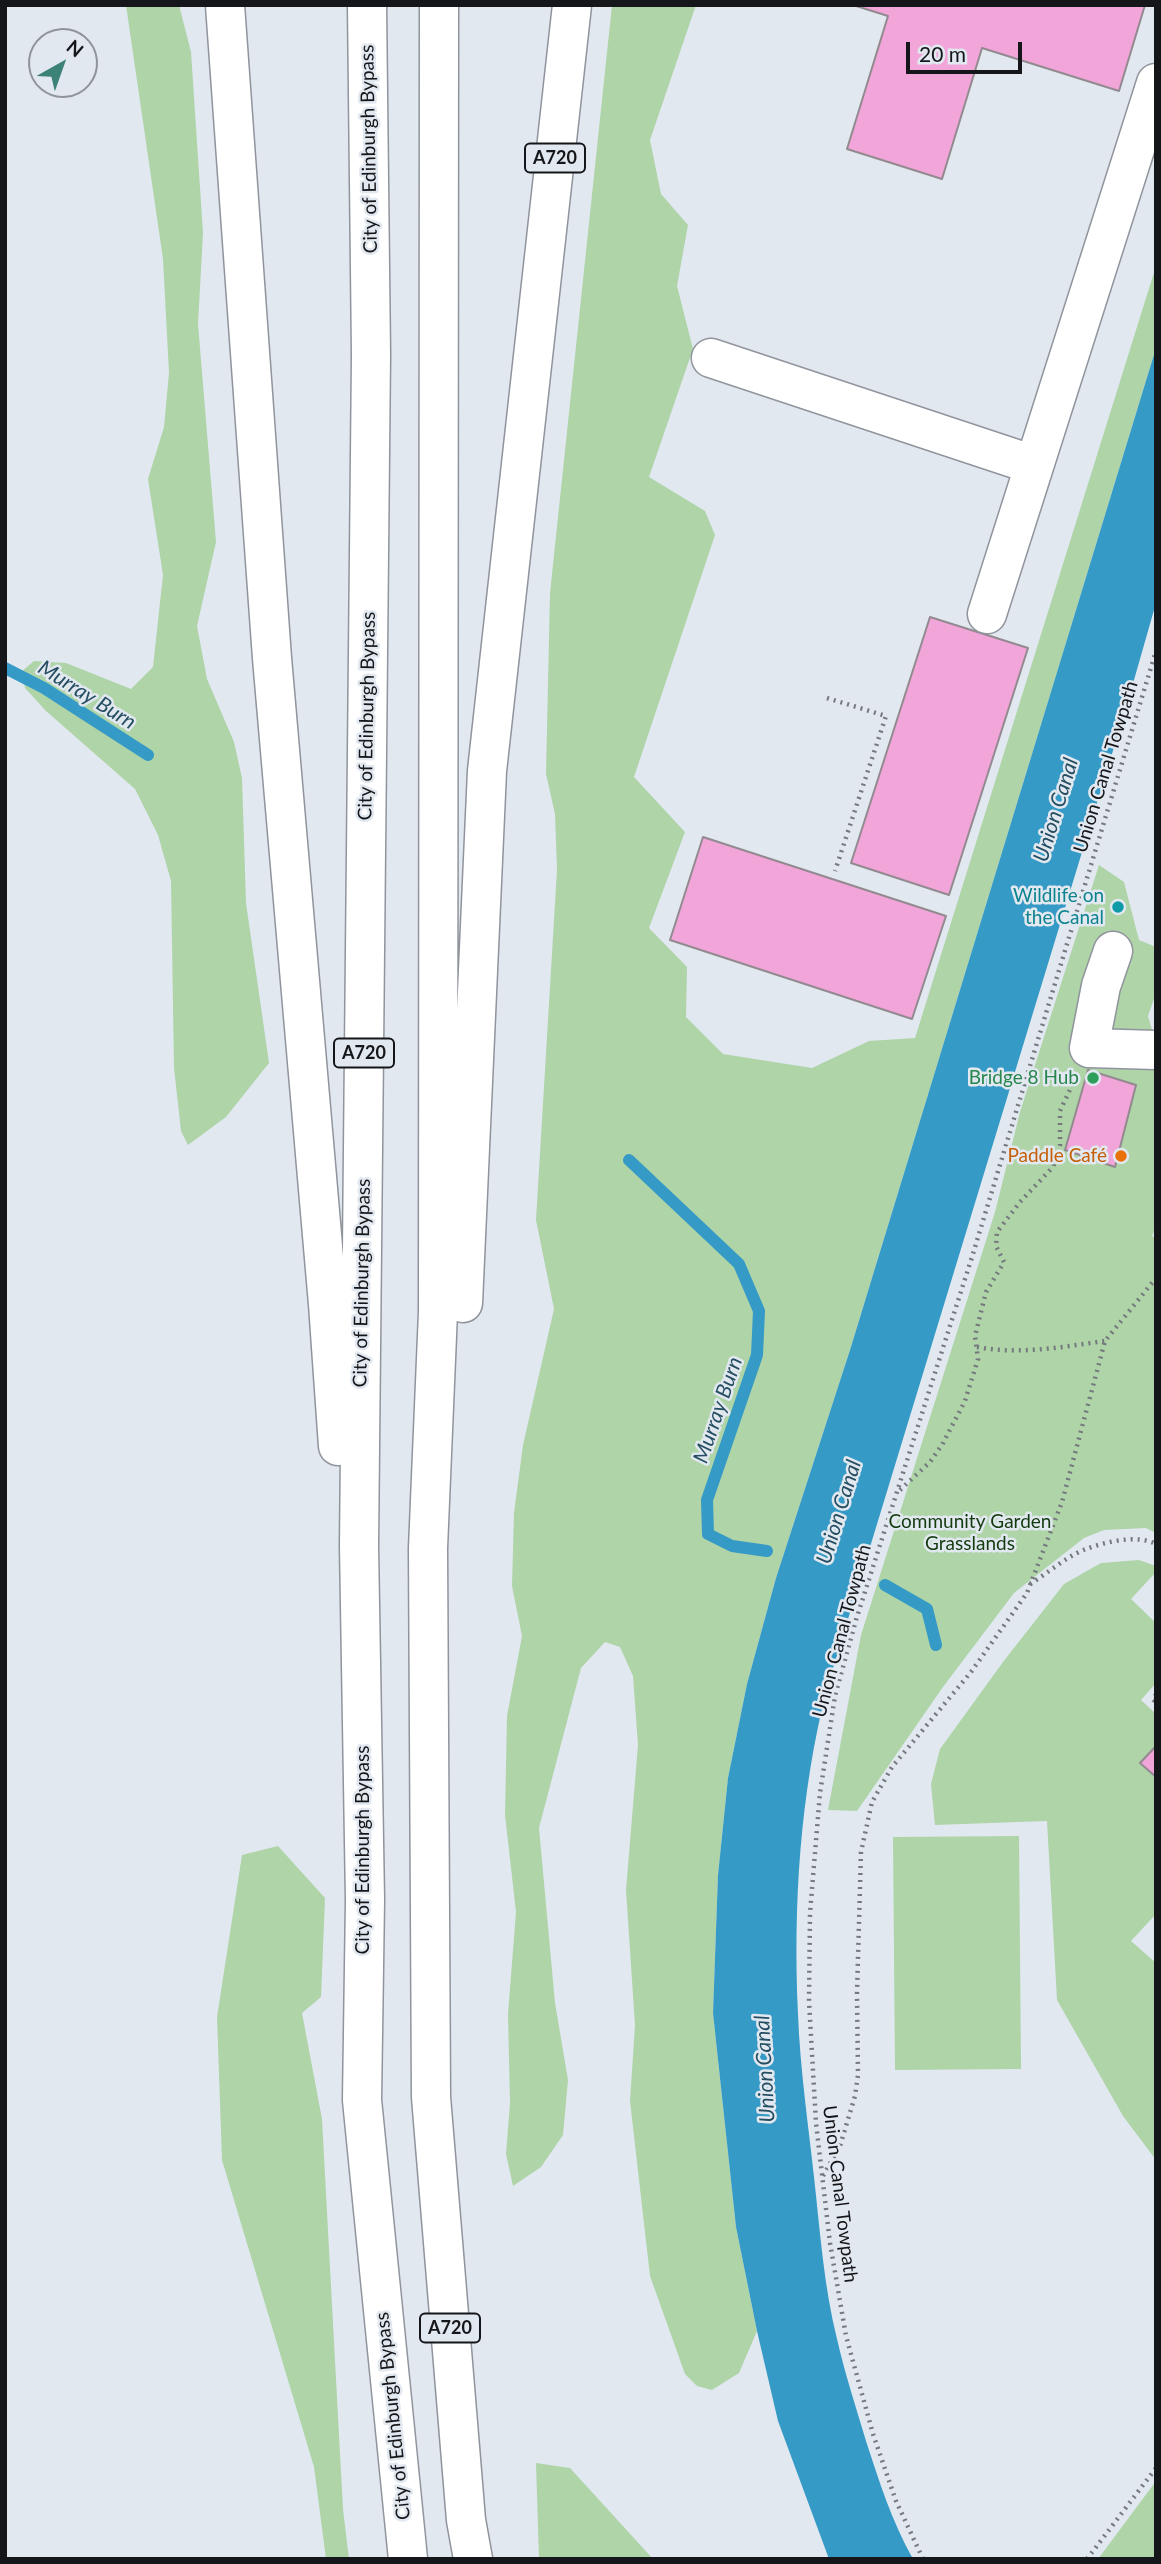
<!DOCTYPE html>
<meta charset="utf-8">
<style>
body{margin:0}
#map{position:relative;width:1161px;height:2564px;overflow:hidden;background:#e2e8f0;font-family:Lato,sans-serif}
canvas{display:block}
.frame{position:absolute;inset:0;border:7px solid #151619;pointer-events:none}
.north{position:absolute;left:28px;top:28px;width:70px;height:70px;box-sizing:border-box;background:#e2e8f0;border:2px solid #90949a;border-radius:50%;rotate:40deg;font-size:19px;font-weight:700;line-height:28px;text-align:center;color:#151619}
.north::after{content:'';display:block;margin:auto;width:24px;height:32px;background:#3d8276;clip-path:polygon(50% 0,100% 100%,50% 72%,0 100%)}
.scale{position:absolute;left:906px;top:42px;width:116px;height:32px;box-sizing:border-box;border:4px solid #151619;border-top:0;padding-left:9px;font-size:21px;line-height:24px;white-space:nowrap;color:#151619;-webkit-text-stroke:5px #e2e8f0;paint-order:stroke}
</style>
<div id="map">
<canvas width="1161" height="2564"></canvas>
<div class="frame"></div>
<div class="north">N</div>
<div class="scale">20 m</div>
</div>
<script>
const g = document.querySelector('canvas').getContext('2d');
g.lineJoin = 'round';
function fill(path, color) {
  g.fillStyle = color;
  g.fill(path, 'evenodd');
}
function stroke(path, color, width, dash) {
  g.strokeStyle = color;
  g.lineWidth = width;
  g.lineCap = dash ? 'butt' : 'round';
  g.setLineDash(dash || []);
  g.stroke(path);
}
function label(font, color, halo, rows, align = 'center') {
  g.font = font + ' Lato,sans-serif';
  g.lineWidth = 5;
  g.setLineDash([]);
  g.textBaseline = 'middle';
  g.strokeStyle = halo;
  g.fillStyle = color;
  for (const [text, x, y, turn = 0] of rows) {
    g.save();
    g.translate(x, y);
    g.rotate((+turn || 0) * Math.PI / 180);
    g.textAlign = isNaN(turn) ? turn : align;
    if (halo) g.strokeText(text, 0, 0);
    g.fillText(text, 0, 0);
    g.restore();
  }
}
fill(new Path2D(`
 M126,5H179L191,52L203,233L198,324L216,542L197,626L207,679L234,742L242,778L246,903L269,1063L226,1117L188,1145L181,1131L174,1068L171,881L158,835L135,789L46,711L25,688L22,671L34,661L66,663L131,689L153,667L163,575L148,479L164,427L169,373L163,259Z
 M612,5H696L650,140L661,194L688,225L677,286L693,349L649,477L705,511L715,535L634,777L685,832L649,928L687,967L686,1017L723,1054L812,1068L869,1041L915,1038L1156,266V348L850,1350L776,1578L747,1684L728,1778L718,1875L713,2013L736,2227L757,2331L739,2373L712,2390L697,2386L685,2374L650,2276L630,2101L635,2025L626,1890L638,1745L633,1676L620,1647L605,1642L581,1668L539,1828L555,2003L568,2080L563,2135L541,2167L513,2186L506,2154L510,2103L508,2014L516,1912L505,1815L507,1716L522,1636L512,1586L514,1513L523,1445L554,1309L536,1220L557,870L555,814L546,774L550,593Z
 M1099,865L1124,882L1139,940L1156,947V993L1148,1016L1156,1044V1227L1152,1236L1156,1238V1533L1146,1528L1104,1530L1084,1538L1014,1593L943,1687L857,1811L828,1810L861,1635L995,1212L1020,1112Z
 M1139,1560L1156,1566V1572L1131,1599L1156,1623V1683L1141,1700L1156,1714V1746L1141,1763L1156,1777V1914L1131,1941L1156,1963V2160L1123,2116L1057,2000L1047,1821L935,1825L931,1784L940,1749L1003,1662L1064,1584L1101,1563Z
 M1019,1836L1021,2069L895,2070L893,1837Z
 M278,1846L325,1898L321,1997L302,2013L322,2119L343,2509L349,2559H326L314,2467L222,2160L217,2017L242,1855Z
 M536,2463L570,2468L653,2559H539Z
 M1156,2481V2559H1098Z`), '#aed4a8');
fill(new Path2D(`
 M1156,348V603L1126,708L827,1688C800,1794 793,1905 798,2014C800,2068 808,2123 814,2177C820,2231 824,2287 837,2339C845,2374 856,2407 866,2441C879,2481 892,2522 913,2559H829L778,2421L757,2331L736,2227L713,2013L718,1875L728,1778L747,1684L776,1578L850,1350Z`), '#359ac6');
stroke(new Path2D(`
 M5,668L44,688L148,755
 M629,1160L739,1264L759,1311L757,1355L707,1500L708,1534L732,1546L767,1551
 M885,1585L927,1609L936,1645`), '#359ac6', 12);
const building = new Path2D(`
 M853,5H1145L1119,91L982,48L942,179L847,149L888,16Z
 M930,617L1028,648L949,895L851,863Z
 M703,837L946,916L912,1019L670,940Z
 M1088,1070L1136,1085L1115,1167L1065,1150Z
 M1156,1746V1777L1140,1763Z`);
fill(building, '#f1a5d9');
stroke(building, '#938a90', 2);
const minor = new Path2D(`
 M711,358L1034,465
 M987,614L1156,83
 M1113,951L1101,986L1089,1048L1156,1050`);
const highway = new Path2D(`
 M225,5L272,658L328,1304L338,1446
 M367,5L371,355L359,1546L365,1900L362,2100L408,2559
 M439,5L438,1312L428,1548L431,2097L466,2520L473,2559
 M463,1303L487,771L572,5`);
stroke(minor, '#90949c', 41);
stroke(highway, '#90949c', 41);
stroke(new Path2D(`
 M827,698L886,716L835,871
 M977,1347C1019,1355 1062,1347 1105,1341
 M900,1490L930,1462L942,1445L965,1401L978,1359L975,1336L986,1292L1004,1262L996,1246L997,1232L1020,1202L1053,1167L1060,1145V1111L1074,1081
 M1030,1584C1048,1573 1067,1556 1086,1549C1105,1542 1137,1534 1156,1544
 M1156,1695L1152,1699L1156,1702
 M823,2176L840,2146L855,2096L858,2075L857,1993L861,1852L872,1802L892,1767L971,1672L1027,1593L1062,1502L1105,1341L1156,1278
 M923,2559L896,2501L873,2434L846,2336L830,2243L816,2123L809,2001L810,1913L820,1793L835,1696L856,1620L972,1257L1156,651
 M1087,2559L1156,2468`), '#75797e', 4.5, [2, 5]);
stroke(minor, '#fff', 38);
stroke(highway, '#fff', 38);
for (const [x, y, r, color] of [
 [1118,907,7,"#0f9aa8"],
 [1093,1078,7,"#2e9e5b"],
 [1121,1156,7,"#e8710a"]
]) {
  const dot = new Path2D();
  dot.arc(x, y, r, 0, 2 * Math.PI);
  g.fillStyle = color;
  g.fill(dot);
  stroke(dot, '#e2e8f0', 2.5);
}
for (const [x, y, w] of [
 [555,158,60],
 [364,1053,60],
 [450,2328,60]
]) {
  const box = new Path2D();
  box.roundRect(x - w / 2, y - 14.5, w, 29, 5);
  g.fillStyle = '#e2e8f0';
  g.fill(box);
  stroke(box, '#151619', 2);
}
label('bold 18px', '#151619', null, [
 ["A720",555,158],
 ["A720",364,1053],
 ["A720",450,2328]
]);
label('19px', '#151619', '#e2e8f0', [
 ["City of Edinburgh Bypass",369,149,-91],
 ["City of Edinburgh Bypass",367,716,-89],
 ["Union Canal Towpath",1106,767,-73],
 ["City of Edinburgh Bypass",362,1283,-89],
 ["Union Canal Towpath",842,1631,-75],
 ["City of Edinburgh Bypass",363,1850,-90],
 ["Union Canal Towpath",840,2194,83],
 ["City of Edinburgh Bypass",393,2416,-96]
]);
label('19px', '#0d838f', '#e2e8f0', [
 ["Wildlife on",1104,896],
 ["the Canal",1104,918]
], 'right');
label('19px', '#27864d', '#e2e8f0', [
 ["Bridge 8 Hub",1079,1078]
], 'right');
label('19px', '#c56008', '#e2e8f0', [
 ["Paddle Café",1107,1156]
], 'right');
label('19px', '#143b0e', '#e2e8f0', [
 ["Community Garden",970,1522],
 ["Grasslands",970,1544]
]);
label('italic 21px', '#254e62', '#e2e8f0', [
 ["Murray Burn",87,695,32],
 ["Union Canal",1056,810,-73],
 ["Murray Burn",718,1410,-71],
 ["Union Canal",839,1512,-73],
 ["Union Canal",765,2069,-93]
]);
</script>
